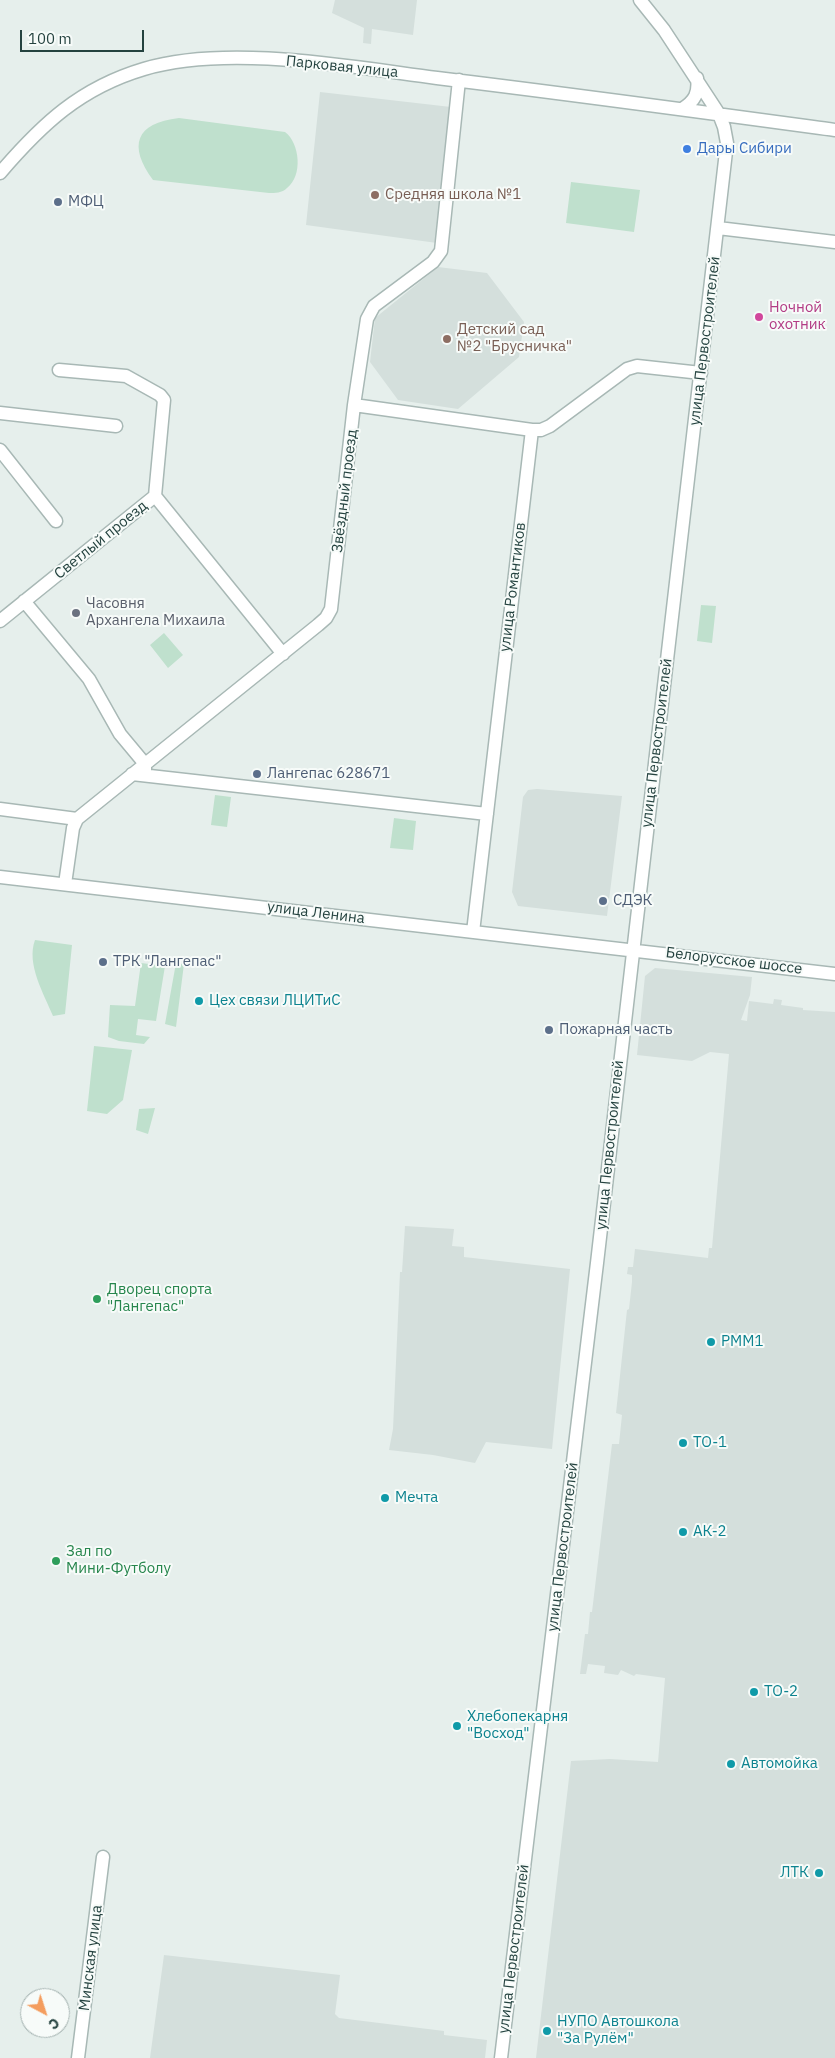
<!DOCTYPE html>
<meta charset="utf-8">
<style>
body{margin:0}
#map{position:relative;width:835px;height:2058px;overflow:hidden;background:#e6efec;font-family:"IBM Plex Sans",sans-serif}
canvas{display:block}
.north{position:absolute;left:20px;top:1988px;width:50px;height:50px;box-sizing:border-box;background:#f7fbf9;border:1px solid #a3b1af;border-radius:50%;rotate:140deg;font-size:14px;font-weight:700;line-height:20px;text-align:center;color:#24423f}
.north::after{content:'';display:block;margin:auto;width:18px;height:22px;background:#f49d5e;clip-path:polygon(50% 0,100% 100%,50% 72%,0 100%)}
.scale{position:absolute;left:20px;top:30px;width:124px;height:22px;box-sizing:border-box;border:2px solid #24423f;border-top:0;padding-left:6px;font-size:15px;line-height:18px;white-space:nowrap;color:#24423f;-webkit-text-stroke:4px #f7fbf9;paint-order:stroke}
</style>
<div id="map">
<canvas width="835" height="2058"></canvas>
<div class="north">С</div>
<div class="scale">100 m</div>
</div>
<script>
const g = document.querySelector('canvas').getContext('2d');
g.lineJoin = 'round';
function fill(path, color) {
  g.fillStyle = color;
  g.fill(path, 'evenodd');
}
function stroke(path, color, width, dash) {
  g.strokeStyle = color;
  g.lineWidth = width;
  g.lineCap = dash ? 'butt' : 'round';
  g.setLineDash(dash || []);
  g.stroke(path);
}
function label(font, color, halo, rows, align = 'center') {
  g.font = font + ' "IBM Plex Sans",sans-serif';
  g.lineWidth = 4;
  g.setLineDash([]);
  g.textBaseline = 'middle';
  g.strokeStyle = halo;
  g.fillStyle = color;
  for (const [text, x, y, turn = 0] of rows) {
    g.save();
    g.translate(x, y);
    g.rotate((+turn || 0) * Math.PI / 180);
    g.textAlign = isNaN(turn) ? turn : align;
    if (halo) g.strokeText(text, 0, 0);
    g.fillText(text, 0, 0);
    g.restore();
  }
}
fill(new Path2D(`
 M335,0H417L413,35L372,29L371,44L363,43L364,28L332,13Z
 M320,92L451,107L437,243L306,225Z
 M438,267L487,273L524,322L519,357L458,409L398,400L370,362L375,318Z
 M537,789L622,796L607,916L518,906L512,892L523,797L528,790Z
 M655,968L752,977L750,995L741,1020L747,1021L749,1001L773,1004L774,999L782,1000L781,1005L803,1008V1010L835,1012V2058H536L571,1761L610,1759L658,1762L665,1678L636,1674L634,1676L621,1670L618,1675L604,1673L605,1666L588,1664L586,1674H580L585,1634H588L590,1612H592L612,1444H619L622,1415L616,1413L627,1310L629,1309L632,1282V1275L627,1274L628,1267H633L635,1249L708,1258L709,1248H712L729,1054L710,1052L692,1061L637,1055L645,976Z
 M405,1226L454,1229L452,1246L464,1247V1257L570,1269L552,1449L486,1442L475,1463L433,1455L389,1450L393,1429L400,1272H402Z
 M164,1955L340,1975L335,2014L339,2018L444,2031V2035L487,2040L485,2058H150Z`), '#d4dfdc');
fill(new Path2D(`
 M179,118L285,132C300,143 303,176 287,188C282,193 275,193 269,193L153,180C128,146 135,123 179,118Z
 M571,182L640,190L634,232L566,223Z
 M701,605L716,606L712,643L697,641Z
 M164,633L183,655L168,668L150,645Z
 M215,795L231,797L227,827L211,825Z
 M394,818L416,821L413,850L390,848Z
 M35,940L72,945L65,1014L53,1016C44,994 26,964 35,940Z
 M141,963L165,966L156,1021L138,1019L136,1035L150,1037L144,1044L119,1041L108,1037L110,1005L135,1006Z
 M176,963L184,964L176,1027L165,1024Z
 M94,1046L132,1050L123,1100L107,1114L87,1111Z
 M155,1108L148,1134L136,1130L139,1109Z`), '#bfe0cd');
const minor = new Path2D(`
 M682,109C695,101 699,93 697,78
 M0,173C42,124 80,88 144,69C228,44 351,67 437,78C570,94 702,112 835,130
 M718,228L835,242
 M354,405L532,430
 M0,413L116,426
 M0,450L56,521
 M155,496L283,654
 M24,601L89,679L120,734L145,764V771
 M0,621L155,496L164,400L160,395L126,376L59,370
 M132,774L487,814
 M0,809L77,819
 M0,877L835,974
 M65,884L73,828L77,819L318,625L326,618L331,609L354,405L367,319L374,306L433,262L441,251L459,80
 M473,932L532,430H541L550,426L627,369L637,366L701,373
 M78,2058L103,1857
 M501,2058L597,1263L727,143L724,127L719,114L664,30L640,0`);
stroke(minor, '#a8b8b5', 15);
stroke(minor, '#fff', 12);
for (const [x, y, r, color] of [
 [687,149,5,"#3f7fe0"],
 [375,195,5,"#8d6e63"],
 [58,202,5,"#5c6f8a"],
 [759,317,5,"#d1479c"],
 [447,339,5,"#8d6e63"],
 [76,613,5,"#6b7280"],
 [257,774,5,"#5c6f8a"],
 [603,901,5,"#5c6f8a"],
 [103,962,5,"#5c6f8a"],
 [199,1001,5,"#0f9aa8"],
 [549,1030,5,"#5c6f8a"],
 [97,1299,5,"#2e9e5b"],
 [711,1342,5,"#0f9aa8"],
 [683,1443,5,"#0f9aa8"],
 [385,1498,5,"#0f9aa8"],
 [683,1532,5,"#0f9aa8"],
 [56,1561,5,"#2e9e5b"],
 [754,1692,5,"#0f9aa8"],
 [457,1726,5,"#0f9aa8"],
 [731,1764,5,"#0f9aa8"],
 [819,1873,5,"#0f9aa8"],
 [547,2031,5,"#0f9aa8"]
]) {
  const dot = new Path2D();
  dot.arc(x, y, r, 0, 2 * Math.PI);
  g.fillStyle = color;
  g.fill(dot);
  stroke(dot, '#f7fbf9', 2);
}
label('15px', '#24423f', '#f7fbf9', [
 ["Парковая улица",342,67,6],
 ["улица Первостроителей",705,341,-83],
 ["Звёздный проезд",345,491,-83],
 ["Светлый проезд",101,540,-39],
 ["улица Романтиков",513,587,-83],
 ["улица Первостроителей",657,743,-83],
 ["улица Ленина",316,913,7],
 ["Белорусское шоссе",734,961,7],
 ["улица Первостроителей",610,1145,-84],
 ["улица Первостроителей",563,1547,-83],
 ["улица Первостроителей",514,1949,-83],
 ["Минская улица",91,1958,-83]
]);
label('15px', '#366cbe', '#f7fbf9', [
 ["Дары Сибири",697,149]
], 'left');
label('15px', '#785e54', '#f7fbf9', [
 ["Средняя школа №1",385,195],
 ["Детский сад",457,330],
 ["№2 \"Брусничка\"",457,347]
], 'left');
label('15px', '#4e5e75', '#f7fbf9', [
 ["МФЦ",68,202],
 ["Лангепас 628671",267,774],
 ["СДЭК",613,901],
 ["ТРК \"Лангепас\"",113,962],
 ["Пожарная часть",559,1030]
], 'left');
label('15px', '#b23c85', '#f7fbf9', [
 ["Ночной",769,308],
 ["охотник",769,325]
], 'left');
label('15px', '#5b616d', '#f7fbf9', [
 ["Часовня",86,604],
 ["Архангела Михаила",86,621]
], 'left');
label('15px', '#0d838f', '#f7fbf9', [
 ["Цех связи ЛЦИТиС",209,1001],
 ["РММ1",721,1342],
 ["ТО-1",693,1443],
 ["Мечта",395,1498],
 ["АК-2",693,1532],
 ["ТО-2",764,1692],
 ["Хлебопекарня",467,1717],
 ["\"Восход\"",467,1734],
 ["Автомойка",741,1764],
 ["ЛТК",809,1873,"right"],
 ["НУПО Автошкола",557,2022],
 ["\"За Рулём\"",557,2039]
], 'left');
label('15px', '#27864d', '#f7fbf9', [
 ["Дворец спорта",107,1290],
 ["\"Лангепас\"",107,1307],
 ["Зал по",66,1552],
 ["Мини-Футболу",66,1569]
], 'left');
</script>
